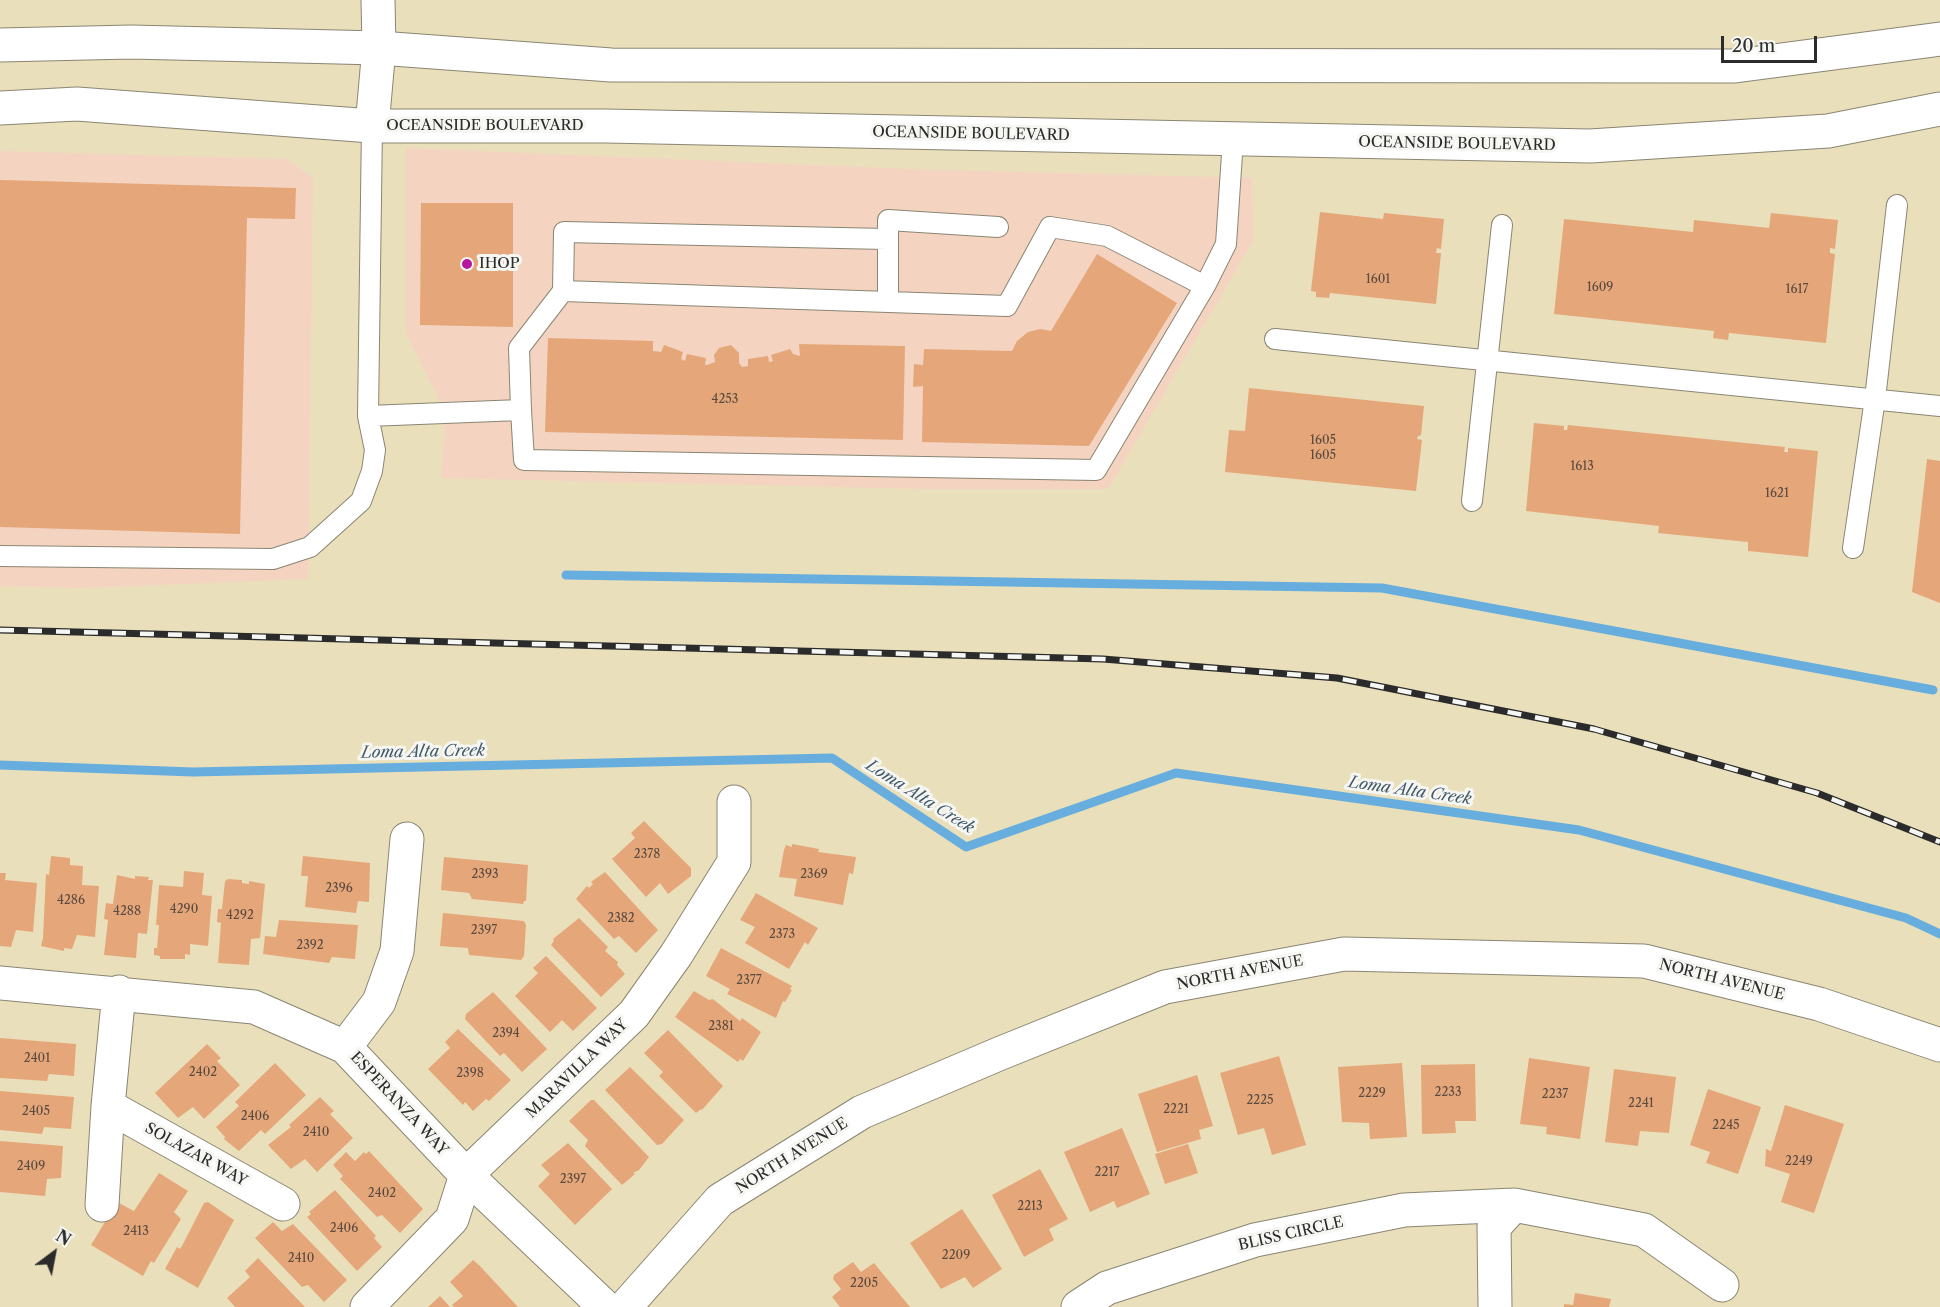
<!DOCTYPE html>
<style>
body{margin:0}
#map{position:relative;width:1940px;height:1307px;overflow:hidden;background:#e9dfbb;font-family:"Libre Caslon Text",serif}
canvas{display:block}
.north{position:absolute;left:24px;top:1223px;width:60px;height:60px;-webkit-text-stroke:4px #f6f6f2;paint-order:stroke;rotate:32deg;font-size:16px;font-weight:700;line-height:24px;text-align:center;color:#2b2b2b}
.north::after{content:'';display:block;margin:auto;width:21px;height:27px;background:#2b2b2b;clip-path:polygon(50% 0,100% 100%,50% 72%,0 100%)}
.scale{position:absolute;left:1721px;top:36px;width:96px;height:27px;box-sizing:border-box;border:3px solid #2b2b2b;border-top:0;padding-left:8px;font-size:18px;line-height:21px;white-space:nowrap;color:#2b2b2b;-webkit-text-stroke:4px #f6f6f2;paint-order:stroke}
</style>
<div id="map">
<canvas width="1940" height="1307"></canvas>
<div class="north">N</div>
<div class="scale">20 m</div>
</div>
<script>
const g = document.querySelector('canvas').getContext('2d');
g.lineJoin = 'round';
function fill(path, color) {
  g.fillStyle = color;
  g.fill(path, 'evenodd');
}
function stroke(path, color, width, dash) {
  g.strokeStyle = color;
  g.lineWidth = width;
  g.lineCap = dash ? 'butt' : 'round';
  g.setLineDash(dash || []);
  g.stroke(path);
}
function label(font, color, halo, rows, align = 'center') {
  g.font = font + ' "Libre Caslon Text",serif';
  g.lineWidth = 6;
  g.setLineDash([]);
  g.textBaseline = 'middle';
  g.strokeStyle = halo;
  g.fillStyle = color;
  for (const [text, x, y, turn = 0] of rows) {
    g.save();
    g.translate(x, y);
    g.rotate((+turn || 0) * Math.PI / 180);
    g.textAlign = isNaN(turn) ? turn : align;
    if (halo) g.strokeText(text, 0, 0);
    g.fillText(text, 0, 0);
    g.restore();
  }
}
fill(new Path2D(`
 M406,148L907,169L1252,178L1253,241L1108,489H926L441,478L445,432L438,397L406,333Z
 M0,151L287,159L313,178L308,579L79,588L0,586Z`), '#f5d3c1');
stroke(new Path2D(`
 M566,575L1382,588L1933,690
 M0,765L193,772L832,758L966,847L1176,773L1579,830L1906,918L1940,934`), '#67aede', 9);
fill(new Path2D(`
 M0,180L296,188L295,219L247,218L240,534L0,527Z
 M421,203H513V327L420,325Z
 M1320,212L1383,219L1384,213L1444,219L1441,249L1437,248L1436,253H1441L1436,304L1330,293L1329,298L1316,297V292L1311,291Z
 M1771,213L1838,220L1835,249L1830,248V253L1835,254L1826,343L1729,333L1728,340L1713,338L1714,331L1554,314L1564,219L1693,232L1694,220L1769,228Z
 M1097,254L1177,303L1089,446L922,442L923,386L913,387L914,364L923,365L924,349L1012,351L1017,341L1028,332L1040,329L1051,331Z
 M548,338L653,341V351L661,352L664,345L683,352L681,359L685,361L687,354L706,358L705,365H707L715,362L714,355L719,348L731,345L739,353V363L742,367L748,366V359L768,356L769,362L773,361L771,355L790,349L793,354L800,356L799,344L905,346L903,440L545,432Z
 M1249,388L1424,406L1421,435L1418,436L1417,439L1422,440L1416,491L1225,472L1229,430L1245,431Z
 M1534,423L1564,426V430H1567L1568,425L1785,447L1784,452H1788V448L1818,451L1808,557L1748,551V542L1658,533L1659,526L1526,511Z
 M1927,459L1940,461V603L1912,592Z
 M644,821L691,868V876L668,894L660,883L646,897L612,859L635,838L631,833Z
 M792,844L819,849L818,852L856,857L853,874L849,873L843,905L794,896L797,879L779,877L784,850L786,845L792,847Z
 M51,856L70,858V865L83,866L82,885L99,886L95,937L77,935L72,949L64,948V951L41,946L43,938L46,874L49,875Z
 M303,856L370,863L369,902L358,901L356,913L305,907L308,876H301Z
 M444,857L528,865L526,901H524L523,904L472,899L469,893L441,890Z
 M184,871L204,873L202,895L212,896L208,946L190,944V955L185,954V959H160V956L154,955V948H157L159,925H156L159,885L183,887Z
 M605,872L658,930L636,953L619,936L614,939L576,899L587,886L589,888L593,884L591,882Z
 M0,873H6L5,880L37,883L33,932L16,930L11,947L0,946Z
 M117,875L135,879V876L149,877L148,880H153L147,934L138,933L136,958L104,955L108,920L104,919L106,903L113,904Z
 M228,879L242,880V883L249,884V881L265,884L260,938L251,939L249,965L218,963L221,923L217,922L218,909H222L225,881Z
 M756,893L818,928L808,945L805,942L789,969L745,943L755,927L740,920Z
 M443,913L524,921L526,925L524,956L521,960L469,955L468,948L440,946Z
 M579,918L608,947L605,951L618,962L617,965L625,974L601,997L551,945L554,941L553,939Z
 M279,920L358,925L355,959L332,957L329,963L263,954L265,936L276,937Z
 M721,948L792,986L790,989L792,990L785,1002L783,1001L776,1018L727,994L730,989L706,976Z
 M546,956L597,1008L573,1031L562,1020L550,1032L515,996L538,973L533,968Z
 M694,991L709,1000L713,999L740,1021L742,1018L761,1032L743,1061L740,1059L738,1062L675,1017Z
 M493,992L547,1049L522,1072L504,1053L500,1056L465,1019L466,1014Z
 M458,1029L511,1080L489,1101L486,1099L473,1111L465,1102L463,1105L428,1069L450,1048L445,1042Z
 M668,1030L723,1086L702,1110L701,1109L696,1113L659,1076L663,1072L644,1053Z
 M0,1038L76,1044L74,1076L49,1074L47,1081L0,1078Z
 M207,1044L221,1058L217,1061L240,1085L204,1119L193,1107L178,1118L155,1093Z
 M1279,1056L1306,1145L1272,1155L1264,1128L1238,1135L1220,1073Z
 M1529,1058L1590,1067L1580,1139L1546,1134L1547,1127L1520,1124Z
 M275,1063L306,1095L265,1134L261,1130L239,1151L224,1139L225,1137L216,1127L239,1106L235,1102Z
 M1402,1063L1407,1137L1370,1139L1369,1123L1342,1122L1338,1067Z
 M1475,1064L1476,1121H1455L1456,1133L1422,1134L1421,1065Z
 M630,1067L684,1120L662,1144L657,1145L605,1090Z
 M1614,1069L1676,1077L1669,1133L1640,1131L1638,1146L1605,1142Z
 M1197,1075L1213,1126L1199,1130L1201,1139L1157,1152L1138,1094Z
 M1708,1089L1761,1107L1738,1174L1706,1163L1710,1152L1690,1145Z
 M0,1091L74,1097L71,1129L44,1127L42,1134L0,1130Z
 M320,1097L334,1111L330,1114L353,1138L317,1172L305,1159L291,1169L268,1145L291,1127L289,1125Z
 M591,1100H594L649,1157L639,1170L633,1173L635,1174L622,1185L585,1146L588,1140L569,1121Z
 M1785,1105L1844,1124L1814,1213L1781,1202L1790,1174L1765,1166L1766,1149L1771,1151Z
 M1122,1128L1150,1194L1117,1208L1114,1201L1090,1212L1064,1152Z
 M0,1141L63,1146L61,1178L47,1179L45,1196L0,1192Z
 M568,1143L612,1189L575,1225L538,1186L550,1174L541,1165Z
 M1188,1144L1198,1173L1165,1184L1155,1154Z
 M369,1151L423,1209L400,1233L382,1215L377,1217L340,1179L343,1176L333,1165L346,1152L355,1161L364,1152L366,1154Z
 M1040,1169L1068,1219L1049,1229L1054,1240L1024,1257L992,1195Z
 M159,1173L188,1191L174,1212L181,1219L154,1263L151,1261L143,1276L91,1245L117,1202L134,1211Z
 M335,1190L376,1236L374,1238L382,1247L357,1271L307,1217L311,1214L309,1212Z
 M208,1202L234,1220L198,1288L165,1269L177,1247L180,1249L182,1246L204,1203Z
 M962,1209L1002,1269L973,1288L965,1277L941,1289L910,1243Z
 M273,1222L282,1231L293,1224L347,1280L324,1302L308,1285L302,1287L255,1238Z
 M258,1258L305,1307H235L227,1298L250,1277L245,1271Z
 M473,1260L479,1265L518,1307H454L452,1305L463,1296L450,1282Z
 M853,1262L861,1272L874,1263L910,1307H840L832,1297L841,1289L833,1279L834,1275Z
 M1575,1293L1611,1299L1609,1307H1564V1304L1573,1305Z
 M440,1296L450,1307H428Z`), '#e5a77a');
const lane = new Path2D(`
 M563,291L564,232L886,239
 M888,302V220L998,227
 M1275,339L1940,406
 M521,410L524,460L1096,470L1205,286
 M368,416L521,410L519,348L563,291L1007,306L1050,227L1107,236L1205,286L1226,244L1233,139
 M1472,501L1502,225
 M1853,548L1875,399L1897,205
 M0,556L273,559L310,547L361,501L372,471L375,450L368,416L372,126`);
const street = new Path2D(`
 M372,126L379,48L378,0
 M0,983L254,1007L345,1047L466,1175L605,1307
 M345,1047L379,1002L397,951L407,839
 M108,1106L283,1204
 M102,1205L108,1106L119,992
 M367,1307L452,1219L466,1175L634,1014L676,955L734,862V802
 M1078,1307L1107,1288L1255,1240L1404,1210L1514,1205L1644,1230L1722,1285
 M1495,1307L1494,1227L1514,1205`);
const secondary = new Path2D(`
 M625,1307L720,1200L862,1112L1001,1053L1165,987L1344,954L1644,961L1819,1004L1940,1045`);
const primary = new Path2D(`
 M0,45L131,42L379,48L611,65L1735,66L1940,39
 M0,108L77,104L372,126H606L1590,146L1828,131L1940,109`);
stroke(lane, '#8a8573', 22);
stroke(street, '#8a8573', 35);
stroke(secondary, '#8a8573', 35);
stroke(primary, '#8a8573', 35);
stroke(lane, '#fff', 20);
stroke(street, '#fff', 33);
stroke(secondary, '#fff', 33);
stroke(primary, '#fff', 33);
const rail = new Path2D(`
 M0,630L1103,659L1337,678L1594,729L1817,793L1940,842`);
stroke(rail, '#2b2b2b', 7);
stroke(rail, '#f6f6f2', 4.5, [14]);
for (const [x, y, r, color] of [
 [467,264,6,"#b5179e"]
]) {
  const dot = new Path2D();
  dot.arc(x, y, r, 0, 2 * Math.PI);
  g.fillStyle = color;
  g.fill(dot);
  stroke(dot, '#f6f6f2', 2);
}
label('12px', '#5a4a3f', null, [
 ["1601",1378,280],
 ["1609",1600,288],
 ["1617",1797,290],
 ["4253",725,400],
 ["1605",1323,441],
 ["1605",1323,456],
 ["1613",1582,467],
 ["1621",1777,494],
 ["2378",647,855],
 ["2393",485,875],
 ["2369",814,875],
 ["2396",339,889],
 ["4286",71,901],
 ["4290",184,910],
 ["4288",127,912],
 ["4292",240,916],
 ["2382",621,919],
 ["2397",484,931],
 ["2373",782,935],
 ["2392",310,946],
 ["2377",749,981],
 ["2381",721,1027],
 ["2394",506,1034],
 ["2401",37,1059],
 ["2402",203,1073],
 ["2398",470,1074],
 ["2233",1448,1093],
 ["2229",1372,1094],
 ["2237",1555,1095],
 ["2225",1260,1101],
 ["2241",1641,1104],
 ["2221",1176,1110],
 ["2405",36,1112],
 ["2406",255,1117],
 ["2245",1726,1126],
 ["2410",316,1133],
 ["2249",1799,1162],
 ["2409",31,1167],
 ["2217",1107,1173],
 ["2397",573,1180],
 ["2402",382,1194],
 ["2213",1030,1207],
 ["2406",344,1229],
 ["2413",136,1232],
 ["2209",956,1256],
 ["2410",301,1259],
 ["2205",864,1284]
]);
label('15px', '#2b2b2b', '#f6f6f2', [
 ["OCEANSIDE BOULEVARD",485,126],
 ["OCEANSIDE BOULEVARD",971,134,1],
 ["OCEANSIDE BOULEVARD",1457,144,1],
 ["NORTH AVENUE",1240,973,-11],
 ["NORTH AVENUE",1722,980,14],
 ["MARAVILLA WAY",577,1069,-44],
 ["ESPERANZA WAY",399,1104,47],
 ["SOLAZAR WAY",196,1155,29],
 ["NORTH AVENUE",792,1156,-32],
 ["BLISS CIRCLE",1291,1234,-13]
]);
label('15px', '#2b2b2b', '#f6f6f2', [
 ["IHOP",479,264]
], 'left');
label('italic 16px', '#40596a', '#f6f6f2', [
 ["Loma Alta Creek",423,752,-1],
 ["Loma Alta Creek",1410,791,8],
 ["Loma Alta Creek",920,797,32]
]);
</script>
